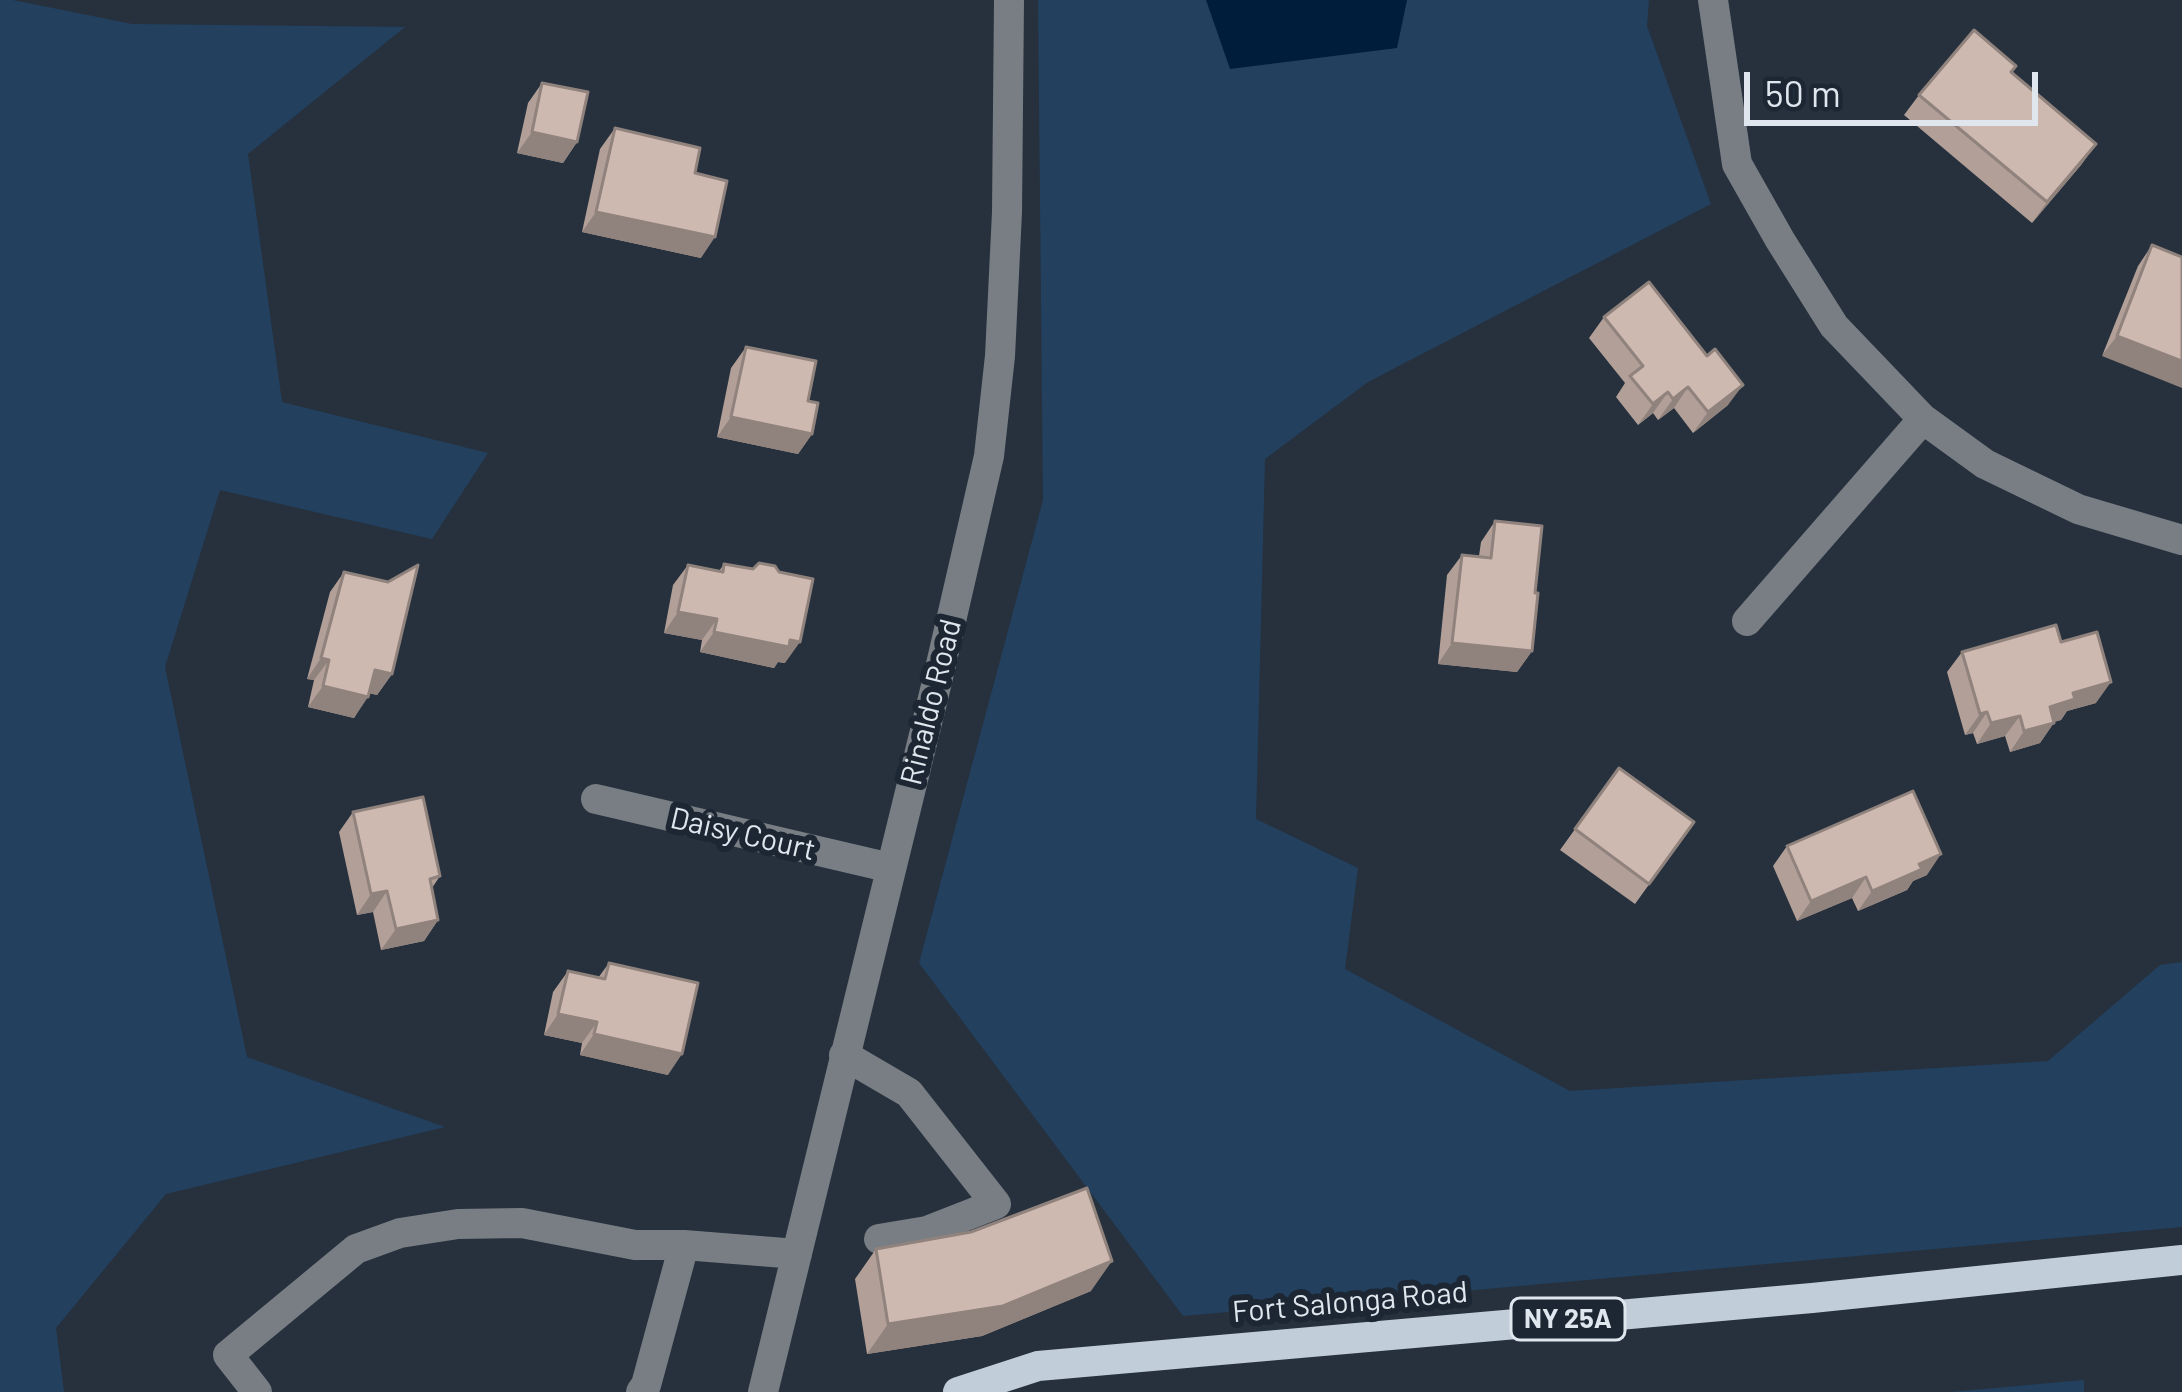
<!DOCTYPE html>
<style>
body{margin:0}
#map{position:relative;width:2182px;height:1392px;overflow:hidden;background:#26313d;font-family:Barlow,sans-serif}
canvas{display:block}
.scale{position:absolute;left:1744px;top:72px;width:294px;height:54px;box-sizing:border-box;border:6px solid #dfe6ee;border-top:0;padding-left:15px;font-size:36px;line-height:42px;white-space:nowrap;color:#dfe6ee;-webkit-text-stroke:9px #1c2733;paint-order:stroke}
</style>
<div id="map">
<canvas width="2182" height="1392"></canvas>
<div class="scale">50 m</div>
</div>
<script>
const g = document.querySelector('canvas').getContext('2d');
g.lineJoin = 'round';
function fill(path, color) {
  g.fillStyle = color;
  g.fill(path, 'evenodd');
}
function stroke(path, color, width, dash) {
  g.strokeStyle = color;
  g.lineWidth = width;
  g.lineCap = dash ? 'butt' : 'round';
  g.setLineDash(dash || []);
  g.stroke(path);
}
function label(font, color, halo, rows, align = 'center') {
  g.font = font + ' Barlow,sans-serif';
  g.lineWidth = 12;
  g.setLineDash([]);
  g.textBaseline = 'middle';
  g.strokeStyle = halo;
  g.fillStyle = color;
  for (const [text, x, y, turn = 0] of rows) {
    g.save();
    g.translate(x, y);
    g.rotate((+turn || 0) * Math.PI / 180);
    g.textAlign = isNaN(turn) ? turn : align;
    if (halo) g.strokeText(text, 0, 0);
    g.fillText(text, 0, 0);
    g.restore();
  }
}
fill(new Path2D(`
 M0,0H13L132,24L405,27L248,154L282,402L488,453L432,539L220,490L165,667L247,1057L445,1127L166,1194L56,1328L64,1392H0Z
 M1038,0H1649L1647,26L1711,204L1368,382L1265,459L1256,819L1358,868L1345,969L1570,1091L2048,1061L2160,965L2182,962V1227L1183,1316L919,963L1043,500Z
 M2084,1380V1392H1950Z`), '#23405f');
fill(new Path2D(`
 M1206,0H1407L1397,48L1230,69Z`), '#001d3c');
stroke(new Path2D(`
 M1713,0L1737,164L1780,240L1834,326L1923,419L1985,464L2078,509L2182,540
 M1747,621L1923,419
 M596,799L891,868
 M844,1055L909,1093L996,1204L927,1231L879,1239
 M257,1392L228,1355L356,1249L400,1233L458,1224L522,1223L635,1245H684
 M641,1392L646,1385L684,1245L797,1254
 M763,1392L936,686L989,456L1000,356L1007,212L1009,0`), '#797e85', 30);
stroke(new Path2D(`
 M958,1392L1038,1366L1812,1298L2182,1260`), '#c2cdda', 30);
fill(new Path2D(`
 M2011,73L2096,144L2081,165L2032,223L1904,115L1919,95Z
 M542,83L577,142L563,163L517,153L528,103Z
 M615,128L695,173L701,258L582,232L600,149Z
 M2152,245L2182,257L2102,356L2138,266Z
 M1604,317L1728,405L1693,433L1674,408L1658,420L1653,413L1638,425L1616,397L1625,383L1589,338Z
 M746,347L808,401L812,434L798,454L717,437L731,368Z
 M1495,521L1535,593L1532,651L1517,672L1438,664L1447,575L1462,555L1479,556L1481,542Z
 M724,564L785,663L778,662L774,668L700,652L702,640L664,633L673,585L688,565L719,571Z
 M344,572L392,674L377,695L369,693L354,718L308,707L314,680L307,679L330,592Z
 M2061,642L2096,703L2067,711L2061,720L2054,722L2040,743L2010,752L2005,736L1977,744L1973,733L1965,735L1947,672L1962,652Z
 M1619,768L1694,822L1635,904L1560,850Z
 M353,812L440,876L432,888L438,920L424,941L381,950L373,912L357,915L339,832Z
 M1787,846L1927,875L1913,881L1907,890L1858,911L1852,898L1797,921L1773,866Z
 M609,963L668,1075L580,1055L582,1043L544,1035L553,992L568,971L598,978Z
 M876,1249L1091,1291L982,1336L867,1354L855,1279Z`), '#b19f98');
fill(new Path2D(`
 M532,132L577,142L563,163L517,153Z
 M2096,144L2081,165L2032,223L2047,202Z
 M596,212L715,237L701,258L582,232Z
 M2117,336L2182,361V388L2102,356Z
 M1743,385L1728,405L1693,433L1708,412Z
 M1688,387L1674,408L1658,420L1673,399Z
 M1668,392L1653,413L1638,425L1653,404Z
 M731,417L812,434L798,454L717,437Z
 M678,612L717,619L702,640L664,633Z
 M714,632L790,640L800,642L785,663L778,662L774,668L700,652Z
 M1452,643L1532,651L1517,672L1438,664Z
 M321,658L329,660L314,680L307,679Z
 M375,670L392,674L377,695L360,691Z
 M2111,682L2096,703L2067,711L2061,720L2035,727L2050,707L2073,693Z
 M323,686L368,697L354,718L308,707Z
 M1987,712L1973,733L1965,735L1980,714Z
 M2020,716L2005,736L1977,744L1991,723Z
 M2054,723L2040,743L2010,752L2024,731Z
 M1941,854L1927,875L1913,881L1907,890L1858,911L1872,891L1919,864Z
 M1866,877L1852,898L1797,921L1811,901Z
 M387,891L373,912L357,915L371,894Z
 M438,920L424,941L381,950L396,929Z
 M558,1014L597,1022L582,1043L544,1035Z
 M594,1034L682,1054L668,1075L580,1055Z
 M1112,1261L1091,1291L982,1336L867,1354L888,1324Z`), '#90827c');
const building = new Path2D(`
 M1974,30L2016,66L2011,72L2096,144L2047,202L1919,95Z
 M542,83L588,92L577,142L532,132Z
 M615,128L700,148L695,173L727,181L715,237L596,212Z
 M2152,245L2182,257V361L2117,336Z
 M1649,282L1707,356L1715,349L1743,385L1708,412L1688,387L1673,399L1668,392L1653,404L1630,376L1643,366L1604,317Z
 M746,347L816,361L808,401L818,403L812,434L731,417Z
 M1495,521L1542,526L1535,593H1538L1532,651L1452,643L1462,555L1491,558Z
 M759,563L775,566L779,572L813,579L800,642L790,640L789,647L714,632L717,619L678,612L688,565L723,572L724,564L753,569Z
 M418,565L392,674L375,670L368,697L323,686L329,660L321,658L344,572L388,582Z
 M2056,625L2061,642L2097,632L2111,682L2073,693L2075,699L2050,707L2054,723L2024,731L2020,716L1991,723L1987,712L1980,714L1962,652Z
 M1619,768L1694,822L1649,884L1575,829Z
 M1913,791L1941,854L1919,864L1922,869L1872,891L1866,877L1811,901L1787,846Z
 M423,797L440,876L430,879L438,920L396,929L387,891L371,894L353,812Z
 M609,963L698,983L682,1054L594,1034L597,1022L558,1014L568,971L605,979Z
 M1087,1188L1112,1261L1003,1306L888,1324L876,1249L971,1232Z`);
fill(building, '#ceb9b1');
stroke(building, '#90827c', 3);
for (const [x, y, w] of [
 [1568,1319,114]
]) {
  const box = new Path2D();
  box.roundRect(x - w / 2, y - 21, w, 42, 9);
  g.fillStyle = '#1c2733';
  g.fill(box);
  stroke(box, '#dfe6ee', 3);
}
label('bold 27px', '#dfe6ee', null, [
 ["NY 25A",1568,1319]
]);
label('30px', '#dfe6ee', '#1c2733', [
 ["Rinaldo Road",931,702,-76],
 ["Daisy Court",743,834,13],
 ["Fort Salonga Road",1350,1302,-5]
]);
</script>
